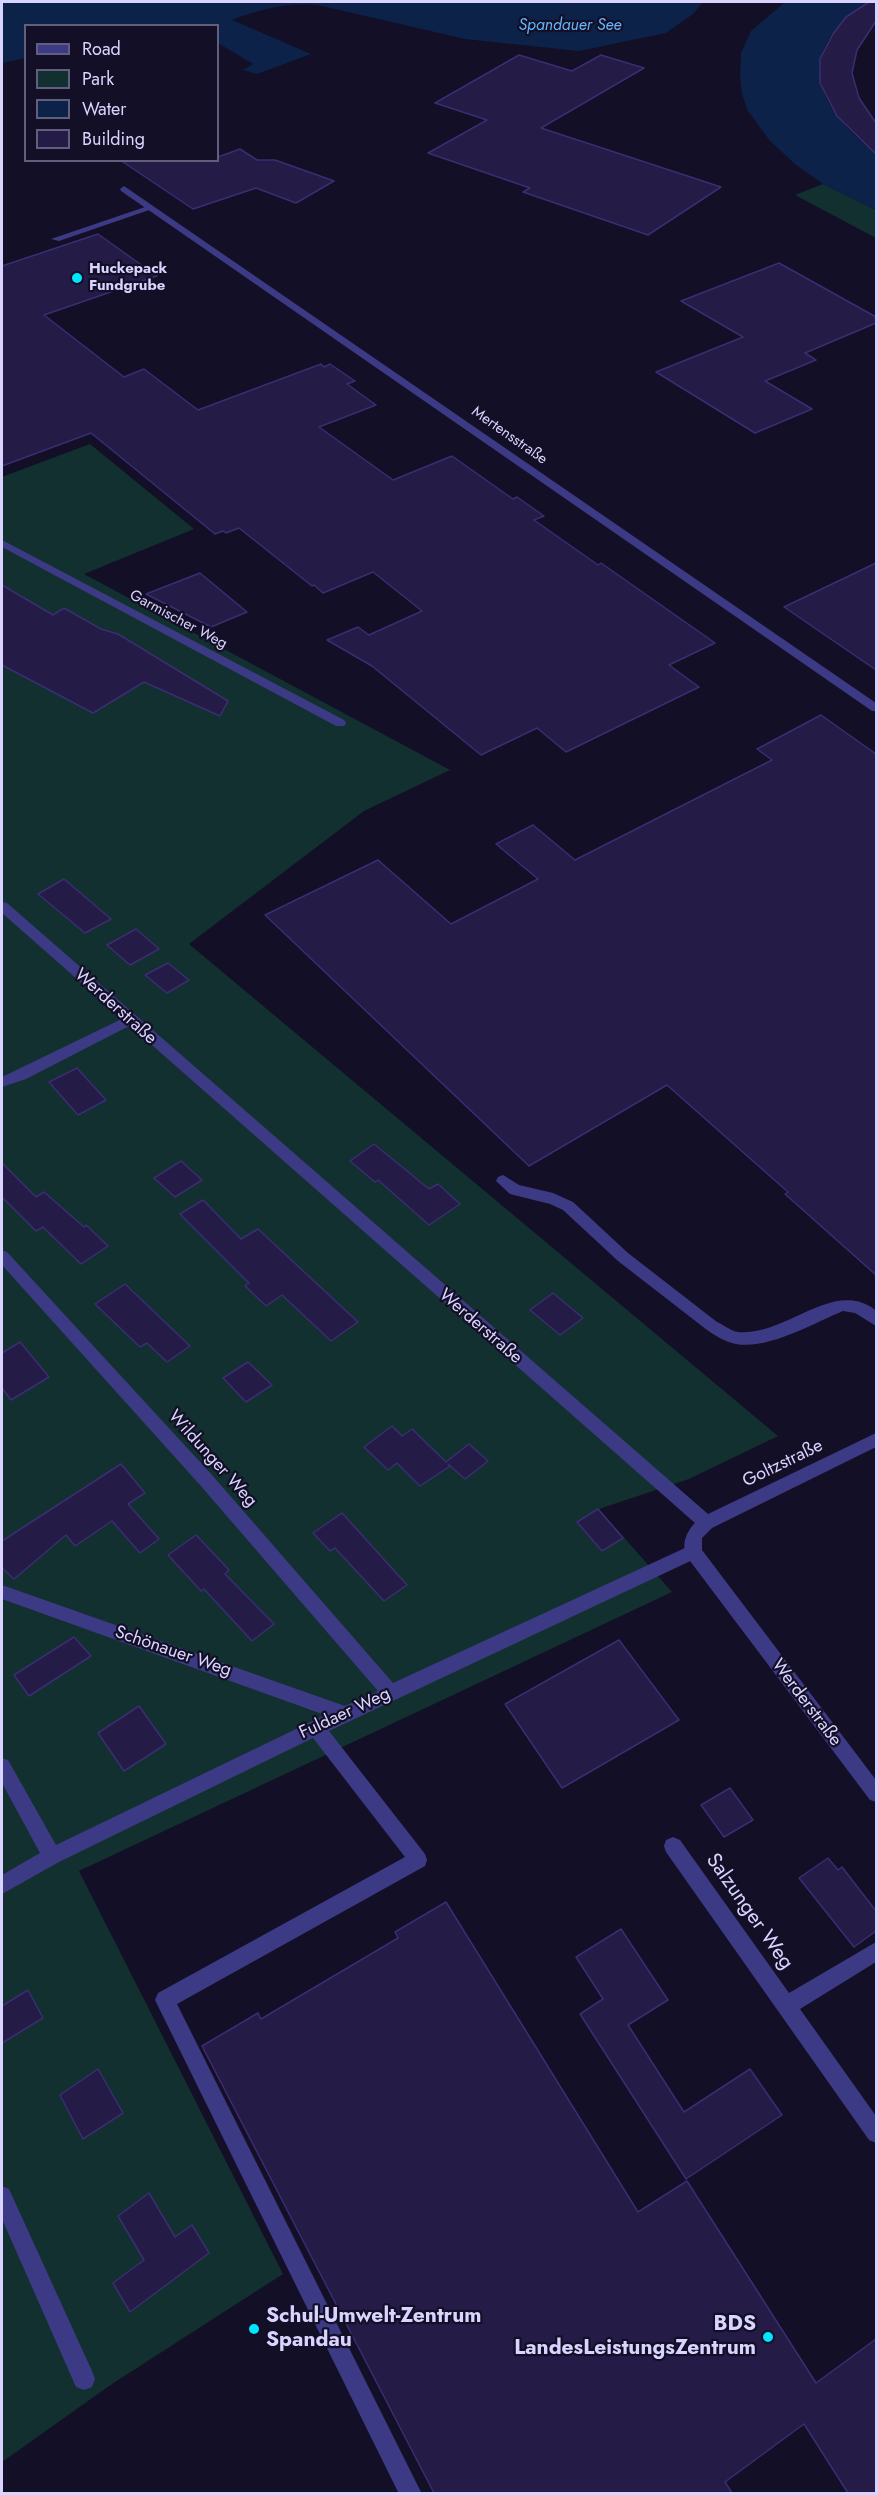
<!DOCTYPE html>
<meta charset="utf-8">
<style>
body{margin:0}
#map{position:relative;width:878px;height:2495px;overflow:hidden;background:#130f26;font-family:Jost,sans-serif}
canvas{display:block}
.frame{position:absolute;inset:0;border:3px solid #d9d4ff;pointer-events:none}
.legend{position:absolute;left:24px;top:24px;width:195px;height:138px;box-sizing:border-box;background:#130f26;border:2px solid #625e7d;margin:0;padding:8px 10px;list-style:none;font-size:18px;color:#d9d4ff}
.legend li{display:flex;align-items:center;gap:12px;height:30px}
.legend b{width:30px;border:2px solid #625e7d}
</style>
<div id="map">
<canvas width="878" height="2495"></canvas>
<div class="frame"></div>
<ul class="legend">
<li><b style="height:8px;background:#3d3a85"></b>Road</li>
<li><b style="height:16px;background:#12302f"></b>Park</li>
<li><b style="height:16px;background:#0c2248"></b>Water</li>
<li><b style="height:16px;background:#241b47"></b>Building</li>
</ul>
</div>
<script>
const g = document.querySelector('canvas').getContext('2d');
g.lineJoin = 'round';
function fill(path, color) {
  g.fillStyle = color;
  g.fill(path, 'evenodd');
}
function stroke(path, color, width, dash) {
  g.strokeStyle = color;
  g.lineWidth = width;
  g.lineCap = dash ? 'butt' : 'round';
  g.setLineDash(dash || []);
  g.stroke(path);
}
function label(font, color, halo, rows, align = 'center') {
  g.font = font + ' Jost,sans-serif';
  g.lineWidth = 4.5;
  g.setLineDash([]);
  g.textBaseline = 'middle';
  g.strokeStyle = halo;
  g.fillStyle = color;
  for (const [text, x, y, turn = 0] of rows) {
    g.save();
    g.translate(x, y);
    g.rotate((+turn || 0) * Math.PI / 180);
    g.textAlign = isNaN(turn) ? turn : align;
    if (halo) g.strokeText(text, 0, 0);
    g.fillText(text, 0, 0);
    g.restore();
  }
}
fill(new Path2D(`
 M823,184L876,210V238L795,195Z
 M90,444L194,529L84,574L450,770L364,811L189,944L778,1436L689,1479L599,1509L672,1592L79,1871L283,2274L112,2384L2,2462V477Z`), '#12302f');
fill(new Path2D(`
 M2,2H703L693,14L666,33L579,51L465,39L322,6C293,1 260,9 232,20L311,54L257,74L243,70L253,64L218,43V26H26L25,58L2,63Z
 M785,2H867C793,52 814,106 876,153V210L823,184L796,165L770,141L748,111L742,94L740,76L741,53L751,31Z`), '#0c2248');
const building = new Path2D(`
 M869,2H876V21L857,50L852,73L859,98L876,123V154L837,116L820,83V59L833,34L846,17Z
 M519,55L572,71L601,55L644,68L541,128L721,187L648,235L523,192L530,188L428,153L487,120L435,103Z
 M240,149L257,160H275L334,181L296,203L256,188L193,209L120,160H218V157Z
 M98,234L157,276L44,315L124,377L144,369L198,410L321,364L324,367L330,364L355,381L347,384L376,405L319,427L393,480L452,456L513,499L517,497L544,516L534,520L598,565L601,563L715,643L669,665L699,687L566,752L537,728L481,755L372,666L327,640L358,627L369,635L422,611L373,572L323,593L314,585L312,586L239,528L226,533L223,531L215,534L91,433L2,466V266Z
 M779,263L876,317V323L805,353L816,360L765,381L812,409L755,433L656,372L743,337L681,301Z
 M876,563V670L784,607Z
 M200,573L247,612L211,627L146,594Z
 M2,585L53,615L64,608L101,629L118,634L228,701L220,716L144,682L93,713L2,665Z
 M821,715L876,754V1275L785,1194L788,1192L667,1085L529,1166L265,915L378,860L451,924L538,879L496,844L533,825L575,860L772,760L757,749Z
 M64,879L111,919L85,933L38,894Z
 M136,929L159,949L130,965L107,945Z
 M168,963L189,980L167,993L145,975Z
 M77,1068L106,1100L78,1115L49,1082Z
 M374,1144L429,1189L438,1184L460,1204L429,1225L378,1180L375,1182L350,1161Z
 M181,1161L202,1180L175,1197L154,1178Z
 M2,1163L36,1197L44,1192L84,1227L86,1225L108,1246L81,1264L43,1227L36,1231L2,1197Z
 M203,1200L241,1239L258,1229L358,1322L331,1341L282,1295L266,1306L245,1286L249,1283L180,1214Z
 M125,1284L190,1346L167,1362L147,1343L140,1347L95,1304Z
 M553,1293L583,1318L560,1335L530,1310Z
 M20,1342L49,1377L11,1400L2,1388V1353Z
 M248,1362L272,1385L246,1402L223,1378Z
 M392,1426L402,1436L412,1429L446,1462L469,1444L488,1461L465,1479L448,1464L450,1466L420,1486L397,1463L388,1470L364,1447Z
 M121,1464L145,1493L128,1504L159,1539L140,1553L112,1521L75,1546L66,1535L14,1579L2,1568V1541Z
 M598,1509L623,1538L602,1551L577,1522Z
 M342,1513L407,1585L384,1601L335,1548L330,1551L313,1533Z
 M196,1535L229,1570L225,1574L274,1624L252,1641L204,1589L201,1591L168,1555Z
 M74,1637L91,1656L29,1696L14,1675Z
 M619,1640L679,1720L562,1788L505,1704Z
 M139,1706L166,1744L124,1771L98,1733Z
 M730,1788L753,1820L724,1837L701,1805Z
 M828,1858L838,1870L842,1867L876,1911V1931L854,1947L799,1878Z
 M446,1902L638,2212L687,2181L816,2383L876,2339V2493H848L804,2424L725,2482L732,2493H434L202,2046L258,2013L261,2019L398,1938L395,1932Z
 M621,1929L668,2000L628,2025L684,2112L750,2069L782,2115L686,2179L580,2014L603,1999L576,1957Z
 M28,1990L43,2018L2,2043V2006Z
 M98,2069L123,2113L83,2139L60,2095Z
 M149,2193L175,2237L192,2225L209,2253L130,2312L113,2283L144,2260L118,2216Z`);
fill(building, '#241b47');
stroke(building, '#3b2d73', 1.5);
fill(new Path2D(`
 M148,206L155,208L59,241L51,239Z
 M2,540L344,720L346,723L344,726H336L2,547Z
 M130,1015L137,1020L135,1023L26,1079L2,1087V1077Z
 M503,1175L519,1185L553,1193L573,1202L628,1253L717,1322C724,1325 731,1331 738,1332C785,1337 832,1279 874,1309L876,1311V1326L855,1313L843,1311C814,1323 768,1350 736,1344C725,1342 716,1336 707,1330L618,1261L563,1210L550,1204L510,1194L496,1181L498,1177Z
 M2,1250L7,1252L212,1475L393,1683L687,1547L693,1545L699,1547L701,1552L699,1557L329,1731L425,1854L427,1860L425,1866L177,2004L422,2494H399L155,2000L158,1993L405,1857L313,1738L59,1862L2,1894V1875L40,1853L2,1783V1758L8,1760L56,1845L325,1715L2,1599V1585L345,1706L378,1691L200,1485L2,1265Z
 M673,1837L680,1840L789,1993L876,1942V1962L800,2009L876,2116V2143L869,2140L666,1852L664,1846L666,1840Z
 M2,2186L9,2189L92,2371L95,2379L92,2387L84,2390L76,2387L2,2219Z`), '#3d3a85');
fill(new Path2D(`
 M124,186L876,703V711H872L121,191L120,189Z
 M2,902L7,903L708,1514L876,1433V1447L712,1528L702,1538V1550L876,1780V1802L870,1800L687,1557C681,1545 686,1532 695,1523L2,913Z`), '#3d3a85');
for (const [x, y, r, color] of [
 [77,278,6,"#00e5ff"],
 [254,2329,6,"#00e5ff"],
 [768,2337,6,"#00e5ff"]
]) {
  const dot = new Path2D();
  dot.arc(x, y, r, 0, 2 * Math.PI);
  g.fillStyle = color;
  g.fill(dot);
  stroke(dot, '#130f26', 2);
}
label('bold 15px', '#d9d4ff', '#130f26', [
 ["Huckepack",89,269],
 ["Fundgrube",89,286]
], 'left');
label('15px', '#d9d4ff', '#130f26', [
 ["Mertensstraße",509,436,35],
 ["Garmischer Weg",178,620,28]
]);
label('italic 16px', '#62b6ff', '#130f26', [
 ["Spandauer See",570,26]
]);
label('18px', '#d9d4ff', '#130f26', [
 ["Werderstraße",115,1007,42],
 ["Werderstraße",480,1327,41],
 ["Wildunger Weg",212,1459,48],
 ["Goltzstraße",783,1464,-26],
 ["Schönauer Weg",173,1652,19],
 ["Werderstraße",806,1703,53],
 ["Fuldaer Weg",345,1714,-25]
]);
label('21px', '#d9d4ff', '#130f26', [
 ["Salzunger Weg",749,1912,55]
]);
label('bold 21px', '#d9d4ff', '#130f26', [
 ["Schul-Umwelt-Zentrum",266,2317],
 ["Spandau",266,2341],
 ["BDS",756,2325,"right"],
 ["LandesLeistungsZentrum",756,2349,"right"]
], 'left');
</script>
